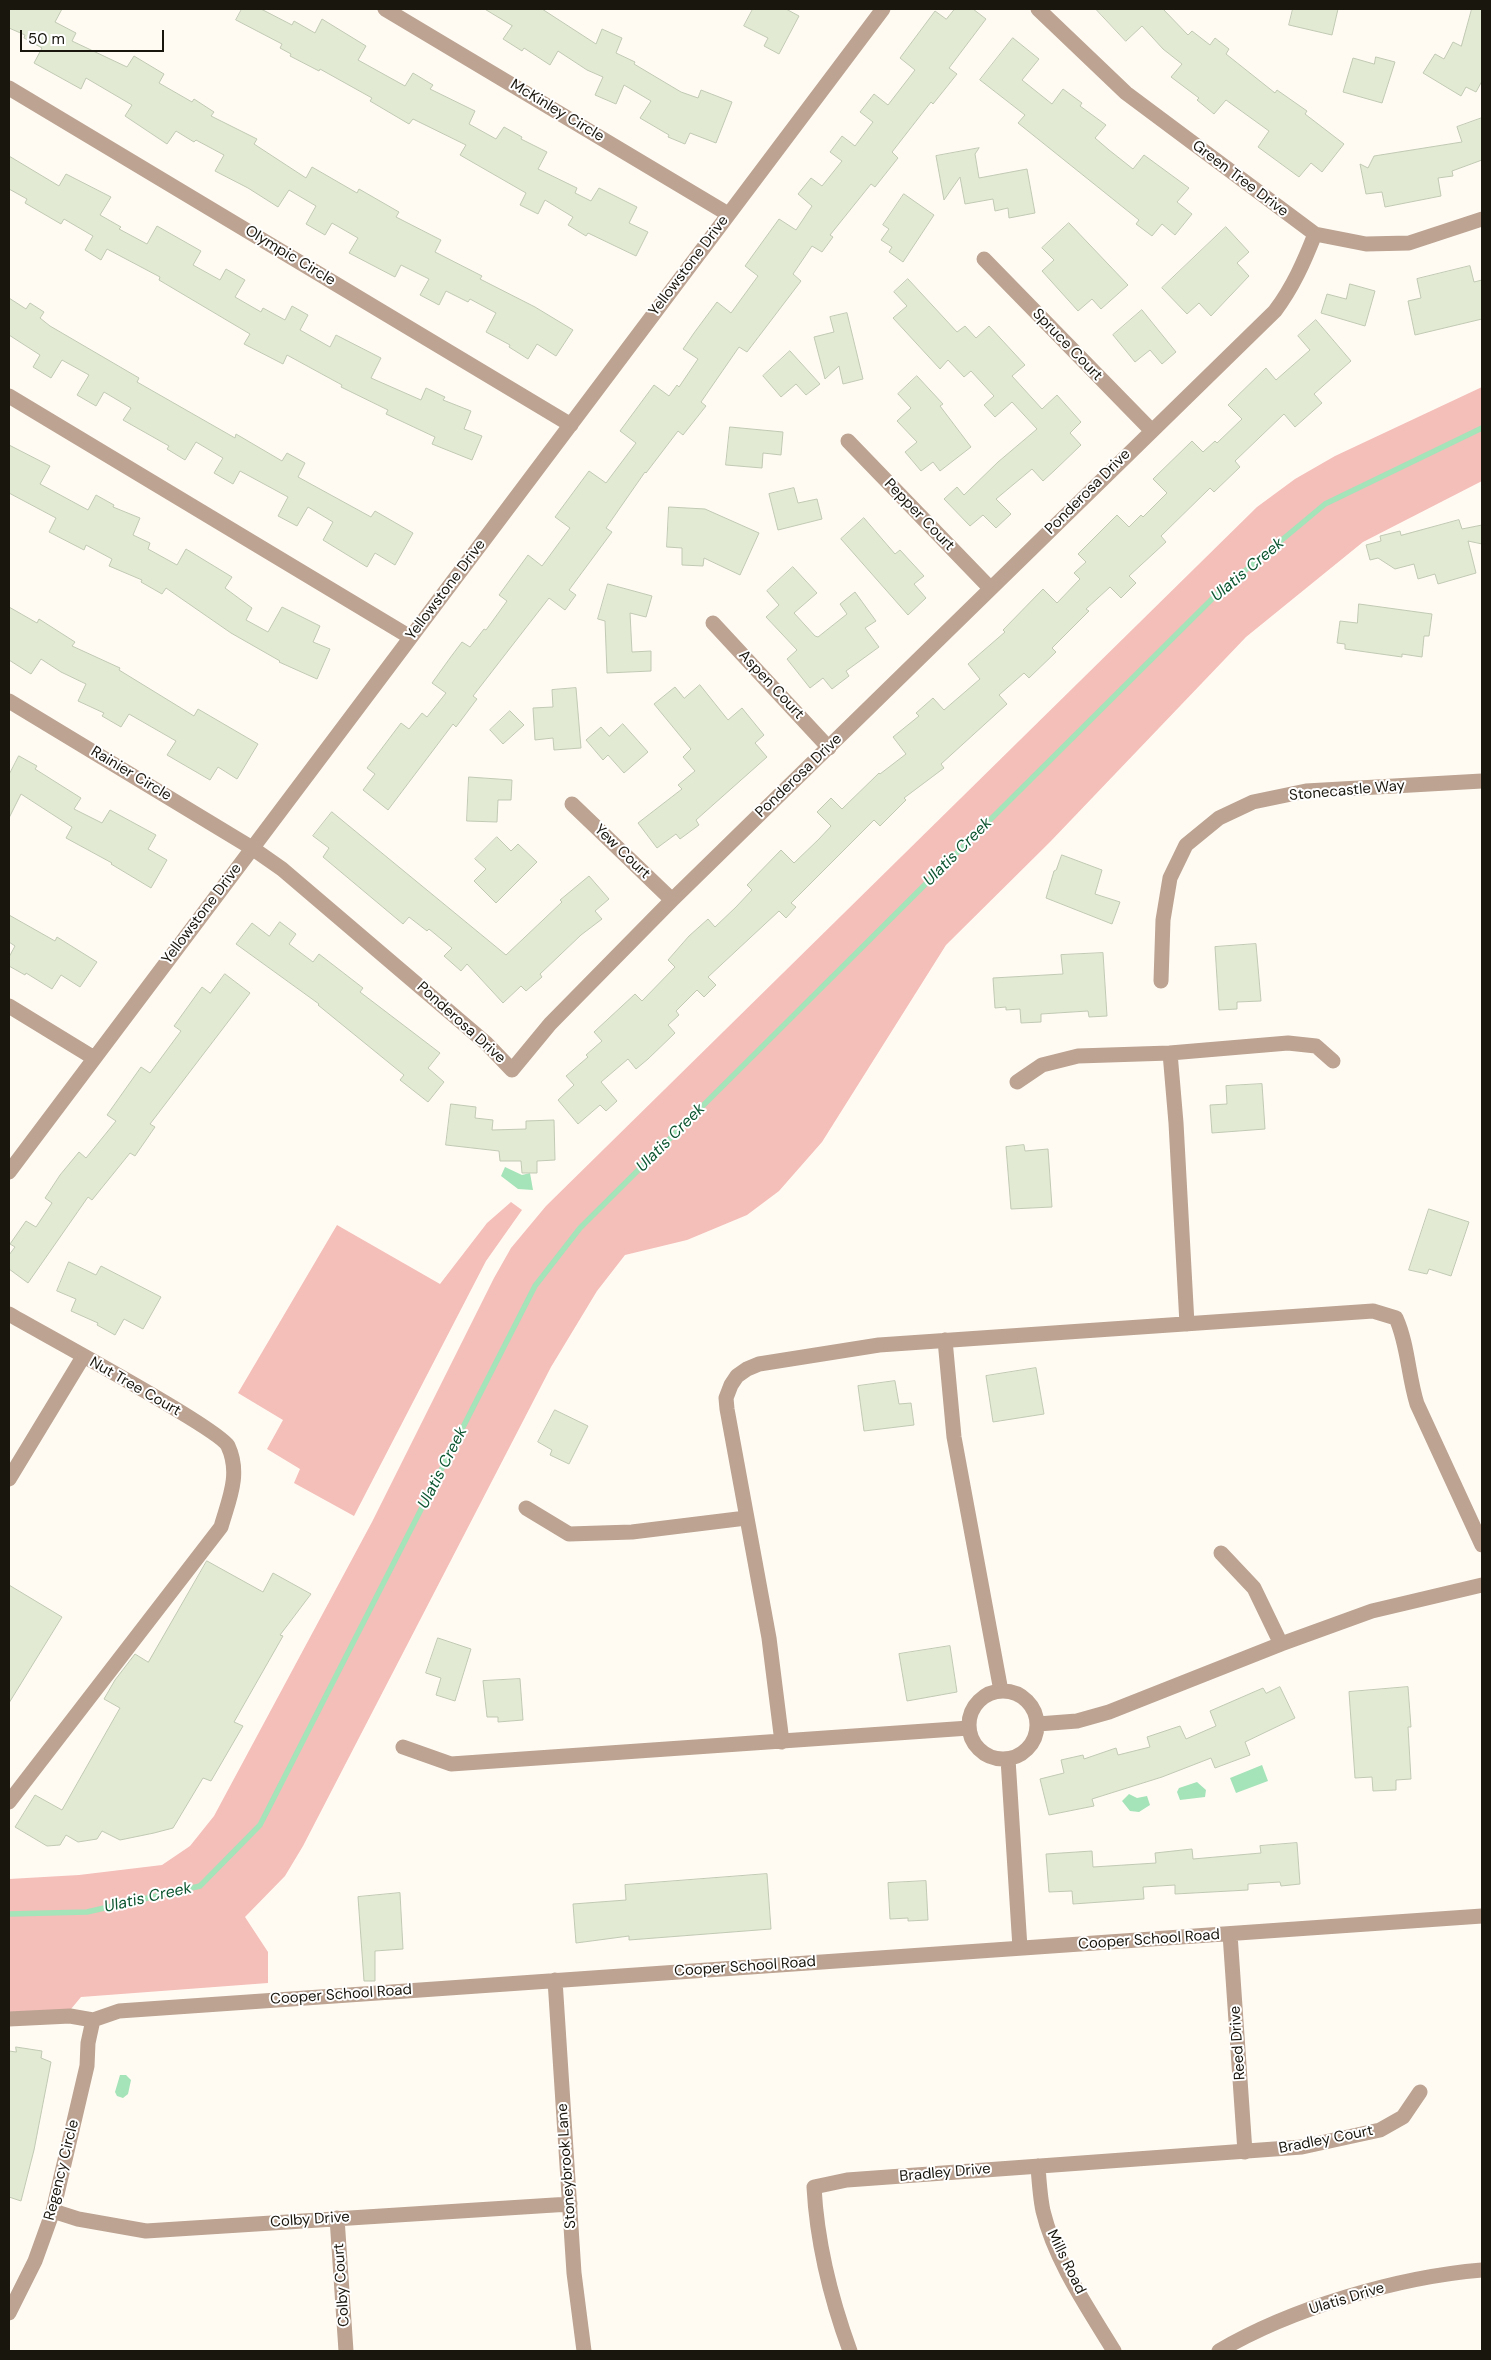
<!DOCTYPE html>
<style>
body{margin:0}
#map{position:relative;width:1491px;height:2360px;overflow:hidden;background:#fffbf3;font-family:"DM Sans",sans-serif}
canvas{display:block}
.frame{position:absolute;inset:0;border:10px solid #19160e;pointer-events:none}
.scale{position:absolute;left:20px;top:30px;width:144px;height:22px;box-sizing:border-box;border:2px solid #19160e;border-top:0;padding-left:6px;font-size:15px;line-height:18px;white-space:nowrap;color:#19160e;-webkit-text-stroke:4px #fff;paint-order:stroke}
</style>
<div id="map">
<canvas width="1491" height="2360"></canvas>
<div class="frame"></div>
<div class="scale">50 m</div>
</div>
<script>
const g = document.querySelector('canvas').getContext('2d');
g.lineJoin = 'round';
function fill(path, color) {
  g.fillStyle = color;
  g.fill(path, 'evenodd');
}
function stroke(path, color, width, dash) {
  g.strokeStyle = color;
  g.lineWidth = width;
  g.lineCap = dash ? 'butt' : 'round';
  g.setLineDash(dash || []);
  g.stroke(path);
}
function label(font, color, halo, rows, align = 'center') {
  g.font = font + ' "DM Sans",sans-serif';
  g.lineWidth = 4;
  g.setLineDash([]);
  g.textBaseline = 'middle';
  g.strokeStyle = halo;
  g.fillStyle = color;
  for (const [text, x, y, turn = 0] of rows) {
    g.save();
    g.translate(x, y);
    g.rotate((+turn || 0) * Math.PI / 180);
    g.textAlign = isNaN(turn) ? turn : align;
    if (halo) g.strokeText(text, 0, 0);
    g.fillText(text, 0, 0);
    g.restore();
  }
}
fill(new Path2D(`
 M1482,387V481L1363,542L1246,637L1050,842L946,945L822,1142L779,1191L747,1215L687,1240L625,1255L597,1291L551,1367L303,1846L285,1876L245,1917L268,1952V1983L81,1997L71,2009L9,2013V1879L79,1875L162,1865L190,1846L214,1816L372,1522L494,1278L511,1248L546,1206L1257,507L1295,479L1335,456Z
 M511,1202L522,1210L486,1261L354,1516L294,1483L300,1469L267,1449L283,1420L238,1393L337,1225L440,1284L487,1223Z`), '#f4beb9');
fill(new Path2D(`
 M505,1167L522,1175L530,1173L533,1190L518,1189L501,1176Z
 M1262,1765L1268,1781L1236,1793L1230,1778Z
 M1197,1782L1206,1790L1205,1797L1180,1800L1177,1792L1179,1788Z
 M1129,1794L1137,1798L1147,1796L1150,1805L1139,1812L1130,1811L1122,1801Z
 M120,2075H126L131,2080L128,2094L123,2098L117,2096L115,2092Z`), '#a5e3b9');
stroke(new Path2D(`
 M9,1914L87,1912L200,1886L260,1825L535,1286L580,1228L1217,594L1325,504L1482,428`), '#a5e3b9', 5.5);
const building = new Path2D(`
 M9,9H62L55,22L76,33L72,41L127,67L134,56L164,74L159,83L192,102L194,99L214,112L211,116L257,139L254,144L306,178L312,167L357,193L359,189L399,212L396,217L441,240L435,252L482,276L480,279L535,307L573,330L556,356L537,344L528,359L509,347L510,345L486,332L496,313L470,299L468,302L446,291L439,305L420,295L429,279L401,265L395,277L349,253L358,238L332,223L325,235L306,224L316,206L289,190L278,207L248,188L215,171L224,155L196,140L194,142L176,131L167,144L125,116L132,105L86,78L81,89L34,63L42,48L24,38L25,35L9,28Z
 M242,9H261L292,25L294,21L315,33L322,19L366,46L358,60L405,86L413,73L433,85L430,89L475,111L469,124L496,139L504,127L522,137L521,139L547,152L538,169L577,188L575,193L591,201L599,188L637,207L629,223L648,232L636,256L588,233L586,236L568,225L573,217L545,200L538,214L520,205L526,193L460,155L466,145L413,119L409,124L370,101L372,98L320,69L319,71L290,56L291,54L280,48L282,44L236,20Z
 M485,9H542L596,44L602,29L622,38L616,53L635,62L634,64L681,92L698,98L701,90L732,102L716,143L690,133L685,144L668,137L669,135L640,118L651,101L624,85L616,104L595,95L603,77L587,70L558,51L550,65L524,48L522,51L503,39L512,26Z
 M753,9H786L799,16L779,54L764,46L768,38L744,26Z
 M955,9H973L986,19L949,68L957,74L933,104L931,102L892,152L898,158L875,187L871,184L830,235L833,237L822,252L812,246L793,274L801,281L747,352L739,347L701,402L706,406L683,435L678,431L646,473L645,472L606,528L612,532L569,590L576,595L565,610L549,598L473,696L477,699L456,727L453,724L388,810L363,790L375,774L367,768L401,723L409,729L422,713L427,717L446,693L432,683L450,658L462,642L470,647L484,629L486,630L507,601L499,595L528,555L542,566L570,528L555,517L589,471L606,483L636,443L620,431L654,385L669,396L677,385L679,387L698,359L683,349L694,333L717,302L731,313L758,276L745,266L779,219L796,230L812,206L798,194L811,178L822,186L842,161L830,152L842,136L855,146L873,122L860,112L874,94L888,105L915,70L900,58L935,11L946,19Z
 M1096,9H1163L1188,35L1192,31L1210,45L1215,38L1229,49L1226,54L1275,93L1277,90L1307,111L1305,114L1344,144L1322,172L1311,163L1299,177L1258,147L1269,131L1226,100L1214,114L1197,100L1199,98L1171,77L1182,64L1163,49L1142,26L1126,41Z
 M1293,9H1338L1332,35L1289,25Z
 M1472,9H1482V81L1476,92L1466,87L1461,96L1423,73L1435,54L1444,59L1453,42L1461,46Z
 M1013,38L1039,59L1022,80L1052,104L1063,89L1082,103L1080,106L1106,125L1095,138L1109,150L1133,169L1144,155L1189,188L1177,202L1192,214L1175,235L1162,224L1152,236L1136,224L1139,220L1018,123L1025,115L980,80Z
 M1376,57L1395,62L1382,103L1343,92L1353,58L1374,64Z
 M1482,118V160L1452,171L1453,176L1438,178L1441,196L1385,207L1382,192L1366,194L1360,164L1368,168L1374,156L1462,142L1457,127Z
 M979,148L975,154L979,178L1027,169L1035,213L1009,218L1008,208L995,211L993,199L965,204L960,177L944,200L936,156Z
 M9,156L59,186L66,174L111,197L100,215L121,227L119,229L147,244L157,226L201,251L193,265L220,280L226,269L245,280L235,297L261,312L263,308L285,320L292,306L308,315L300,330L330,347L336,335L381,358L371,378L421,400L426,388L445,397L443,400L471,411L464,429L482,436L472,460L432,444L435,437L386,414L388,410L341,387L342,385L287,355L283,364L244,344L250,334L159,280L160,277L107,249L101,260L85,250L93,236L64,219L61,224L25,203L27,199L9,189Z
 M904,194L934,215L903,262L889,252L892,247L881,240L889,229L883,225Z
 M1069,223L1128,285L1101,309L1092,299L1078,311L1042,271L1054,260L1042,248Z
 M1226,227L1249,252L1237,263L1249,276L1211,316L1199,303L1187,314L1162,288Z
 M1470,266L1474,282L1482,280V319L1415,335L1408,301L1421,298L1417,279Z
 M908,279L957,332L965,326L976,338L989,326L1025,365L1012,376L1042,409L1057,395L1081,422L1070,433L1081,445L1055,470L1043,481L1032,469L996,499L1011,514L996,528L983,515L970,526L944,499L957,487L964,495L998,462L1037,429L1012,402L995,417L984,405L994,396L971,371L964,377L948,360L940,369L893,318L907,306L894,292Z
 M1350,284L1375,291L1365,326L1321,313L1327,294L1346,299Z
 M9,298L26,309L30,303L44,312L40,318L50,326L139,378L137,382L235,438L236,434L282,461L287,453L305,463L298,477L371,517L375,511L413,533L395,565L375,553L367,567L323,540L333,522L308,507L297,526L278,516L288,497L240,471L233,484L214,473L223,458L196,442L185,460L167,449L169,446L123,420L131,408L104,392L96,406L77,395L89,375L62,360L51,378L33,367L40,355L9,335Z
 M1142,310L1176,352L1162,364L1150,350L1135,362L1113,335Z
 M847,313L863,379L843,384L839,366L825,379L814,337L834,332L830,317Z
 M1316,320L1351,361L1314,394L1322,403L1295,427L1284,414L1235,461L1240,467L1214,492L1210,488L1161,536L1166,542L1129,576L1136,583L1121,598L1110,587L1086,609L1089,611L1052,648L1056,652L1029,678L1024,673L999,695L1007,704L941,764L944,768L904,798L906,800L880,826L874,820L791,903L796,907L786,918L779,911L708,977L716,985L704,997L697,990L676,1011L679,1015L668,1025L675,1033L648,1059L636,1069L628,1059L601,1082L617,1101L606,1111L600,1105L578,1124L558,1100L574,1085L566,1076L588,1057L586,1055L602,1041L594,1032L635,994L642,1001L675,967L668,960L689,936L708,919L715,927L736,907L752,890L747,885L781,850L794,863L819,839L831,826L817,812L831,798L842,809L879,773L880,774L906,754L893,737L919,716L916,713L933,698L944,710L980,679L968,664L1005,632L1003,630L1043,589L1057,603L1080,579L1074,573L1086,562L1078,554L1117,515L1129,527L1141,515L1143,517L1167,493L1153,479L1192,441L1203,452L1215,441L1217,443L1242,419L1228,405L1266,368L1276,380L1310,350L1298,336Z
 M790,351L820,384L806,395L796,384L781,397L763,376Z
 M917,376L943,404L940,406L971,447L940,471L933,462L921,471L905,452L917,442L897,421L911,408L898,394Z
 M730,427L783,432L781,455L763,453L762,468L726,465Z
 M9,445L50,466L40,484L88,510L96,495L114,505L113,507L140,518L133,535L150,543L148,549L177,565L186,549L232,577L225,588L252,608L246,620L268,632L282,607L320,626L313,642L330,649L317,679L279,662L280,661L231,633L166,588L162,594L141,582L142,580L109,566L112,559L86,545L84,550L49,532L56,518L9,493Z
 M794,488L798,503L817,499L822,519L778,530L769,494Z
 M669,507L705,509L759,533L740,575L704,558L703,566L682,565V548L667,547Z
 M864,518L895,554L900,550L924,576L914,584L926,598L908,615L841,539Z
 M1459,520L1462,529L1482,525V544L1468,541L1476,573L1438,584L1435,574L1418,579L1414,564L1395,569L1378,558L1370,560L1366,545L1381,541L1380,536L1400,531L1401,535Z
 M793,567L817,593L794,613L815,636L818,637L847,614L840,604L855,592L876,621L865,628L879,647L846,671L849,676L832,689L823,678L810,688L787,659L797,650L766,617L779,605L767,591Z
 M608,584L652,596L646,617L630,613L632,652L651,651V671L607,673L605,621L598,619Z
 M1359,604L1432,614L1429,636H1424L1422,657L1402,654V657L1345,649V644L1337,643L1340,621L1357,623Z
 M9,607L37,623L39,619L75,642L72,646L120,668L119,670L194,716L198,709L258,744L237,779L218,767L210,780L167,755L176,741L129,714L121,727L102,716L104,713L78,701L86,684L61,672L41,659L31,674L9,660Z
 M700,685L728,720L742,708L764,735L755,743L767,757L696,820L699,825L680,839L676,834L657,848L638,823L682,789L678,785L695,771L683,757L691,749L654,704L675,687L684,698Z
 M576,688L581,748L554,750L553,738L535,740L533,708L553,707L552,690Z
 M510,711L524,725L503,744L490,730Z
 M623,724L648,752L624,773L608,755L603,760L586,740L601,727L609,736Z
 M19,756L37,766L35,769L81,798L74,809L102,823L110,810L156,835L148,849L167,860L151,888L111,864L112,863L66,838L72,827L21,794L9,818V775Z
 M469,777L512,780L511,800H498L497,822L467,821Z
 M332,812L506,955L562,902L560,900L589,876L609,899L595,911L602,919L581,935L540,974L542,977L526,991L521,986L503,1003L467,964L461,971L444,956L452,948L429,929L427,931L409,917L403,924L323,857L329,848L313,836Z
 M497,837L511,851L518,844L537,862L496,903L474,881L486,869L475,859Z
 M1062,855L1102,870L1095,894L1120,902L1112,924L1046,898L1054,871L1056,870Z
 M9,915L55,941L57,937L97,962L80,987L61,975L52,989L26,973L25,975L9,966V957L15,946L9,942Z
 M280,922L296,934L289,944L313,962L319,954L363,988L360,992L440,1053L428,1068L444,1082L428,1102L400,1080L404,1075L318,1005L319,1004L236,944L252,923L269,936Z
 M1256,944L1261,1001L1237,1002V1009L1219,1010L1215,947Z
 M1103,953L1107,1016L1089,1017L1088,1011L1041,1014V1022L1021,1023L1020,1009L1006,1010V1007L995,1008L993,978L1063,974L1061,955Z
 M225,974L250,993L150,1124L155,1127L135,1156L130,1153L92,1200L88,1197L28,1283L9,1269V1255L15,1247L10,1244L26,1221L36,1227L52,1203L45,1198L60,1175L79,1152L86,1158L116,1121L107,1115L141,1067L150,1073L181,1031L174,1026L202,987L210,993Z
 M1262,1084L1265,1129L1212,1133L1210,1105L1227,1104L1226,1086Z
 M451,1104L476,1107L475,1118L493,1120L492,1130L526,1129V1121L554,1120L555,1160L537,1161V1173H522L521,1161H500L499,1151L446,1145Z
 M1024,1145L1025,1151L1048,1149L1052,1207L1011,1209L1006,1147Z
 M1429,1209L1469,1222L1451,1276L1429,1269L1427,1274L1409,1270Z
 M69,1262L96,1275L101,1266L161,1297L143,1329L124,1319L115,1335L97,1325L98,1323L71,1311L76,1299L57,1291Z
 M1036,1368L1044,1414L993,1422L986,1376Z
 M895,1381L899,1404L911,1403L914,1425L864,1431L858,1386Z
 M555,1410L588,1426L569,1464L550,1455L552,1450L538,1442Z
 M207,1561L263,1592L273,1573L311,1594L280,1635L283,1636L234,1722L243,1726L211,1781L203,1778L173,1828L154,1833L120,1840L102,1831L97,1839L78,1842L66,1835L60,1845L47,1846L15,1827L35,1795L62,1810L120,1708L104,1699L115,1680L135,1654L148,1662Z
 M9,1585L62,1617L9,1703Z
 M438,1638L471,1649L455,1701L436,1695L441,1678L426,1673Z
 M950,1646L957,1692L907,1701L899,1654Z
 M520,1679L523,1720L498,1722V1717H487L483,1681Z
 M1280,1687L1295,1718L1245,1742L1250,1755L1215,1768L1211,1758L1162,1777L1092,1799L1094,1806L1049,1815L1040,1779L1064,1773L1061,1760L1083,1755L1084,1759L1116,1748L1118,1755L1150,1747L1147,1737L1180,1726L1186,1739L1216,1726L1210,1711L1263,1688L1266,1693Z
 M1408,1687L1411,1727H1408L1411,1779L1396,1780V1790L1373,1791L1372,1777L1355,1778L1349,1692Z
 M1297,1843L1300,1884L1281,1886L1280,1882L1248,1884V1890L1175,1894V1885L1143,1887L1144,1899L1073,1904L1072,1891L1049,1892L1046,1854L1092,1851L1093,1867L1156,1863L1155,1853L1192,1849L1193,1859L1261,1853L1260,1846Z
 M767,1874L771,1929L629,1940V1936L576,1943L573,1904L626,1900L625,1885Z
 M926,1881L928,1920L908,1921V1918L890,1919L888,1883Z
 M400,1893L403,1949L375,1951V1981H364L358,1897Z
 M16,2047L42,2051L41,2058L51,2062L34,2150L21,2201L9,2197V2051L16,2052Z`);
fill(building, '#e3ead4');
stroke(building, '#c1c9b3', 1);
stroke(new Path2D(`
 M385,9L728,214
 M1038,9L1126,93L1315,234L1366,244L1409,243L1482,219
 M9,88L571,425
 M984,259L1151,430
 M9,396L410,637
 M848,441L990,588
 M713,623L829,748
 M9,701L252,848L282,869L486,1043L512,1070L550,1024L672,900L1275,311C1293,287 1304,262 1315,234
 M572,804L672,900
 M1161,981L1163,920L1170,878L1186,845L1219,818L1253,802L1306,791L1482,781
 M9,1006L94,1058
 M1170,1053L1176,1123L1187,1324
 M1017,1082L1042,1065L1078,1056L1170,1053L1288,1043L1316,1046L1333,1061
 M9,1172L883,9
 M9,1314C38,1331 220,1429 228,1446C241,1474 229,1499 221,1527L9,1802
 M945,1340L954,1437L1001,1691
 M9,1479L83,1357
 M526,1508L569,1534L632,1532L746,1518
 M1221,1553L1254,1588L1281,1644
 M969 1725a34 34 0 1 1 68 0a34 34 0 1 1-68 0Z
 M1038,1724L1077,1721L1109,1712L1281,1644L1372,1611L1482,1585
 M782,1742L769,1638L727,1409L726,1398L731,1385L737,1376L747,1369L759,1364L879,1345L1373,1311L1396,1318C1408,1345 1408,1375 1417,1404L1482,1545
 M403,1747L451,1764L969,1728
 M1008,1759L1020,1948
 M1230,1934L1245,2152
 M555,1980L574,2273L584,2351
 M9,2019L70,2016L93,2020L119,2011L1482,1916
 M1038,2166C1039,2181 1040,2197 1043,2211C1055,2261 1088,2308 1114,2351
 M53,2211L78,2219L146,2231L570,2204
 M337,2218L346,2351
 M9,2313L35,2261L53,2211L87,2066L88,2043L93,2020
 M850,2351C831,2299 817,2243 814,2187L847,2180L1302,2147L1380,2130L1403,2117L1420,2092
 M1219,2351C1292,2308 1398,2277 1482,2270`), '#bca392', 15);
label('15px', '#19160e', '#fff', [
 ["McKinley Circle",557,111,31],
 ["Green Tree Drive",1240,179,37],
 ["Olympic Circle",290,256,31],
 ["Yellowstone Drive",689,266,-53],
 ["Spruce Court",1067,345,46],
 ["Ponderosa Drive",1088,492,-45],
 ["Pepper Court",919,515,46],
 ["Yellowstone Drive",446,590,-53],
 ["Aspen Court",771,685,47],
 ["Rainier Circle",131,774,31],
 ["Ponderosa Drive",799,776,-44],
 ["Stonecastle Way",1347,791,-5],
 ["Yew Court",622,852,44],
 ["Yellowstone Drive",202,914,-53],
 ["Ponderosa Drive",461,1023,42],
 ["Nut Tree Court",135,1387,30],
 ["Cooper School Road",1149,1940,-4],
 ["Cooper School Road",745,1967,-4],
 ["Cooper School Road",341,1995,-4],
 ["Reed Drive",1238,2043,-94],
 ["Bradley Court",1326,2140,-11],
 ["Stoneybrook Lane",567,2166,-94],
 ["Regency Circle",62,2170,-76],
 ["Bradley Drive",945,2173,-5],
 ["Colby Drive",310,2220,-4],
 ["Mills Road",1066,2262,64],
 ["Colby Court",342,2285,-94],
 ["Ulatis Drive",1347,2299,-17]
]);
label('italic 16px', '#0d5631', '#fff', [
 ["Ulatis Creek",1248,570,-40],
 ["Ulatis Creek",958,852,-45],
 ["Ulatis Creek",671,1138,-45],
 ["Ulatis Creek",443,1468,-63],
 ["Ulatis Creek",148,1898,-13]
]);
</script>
